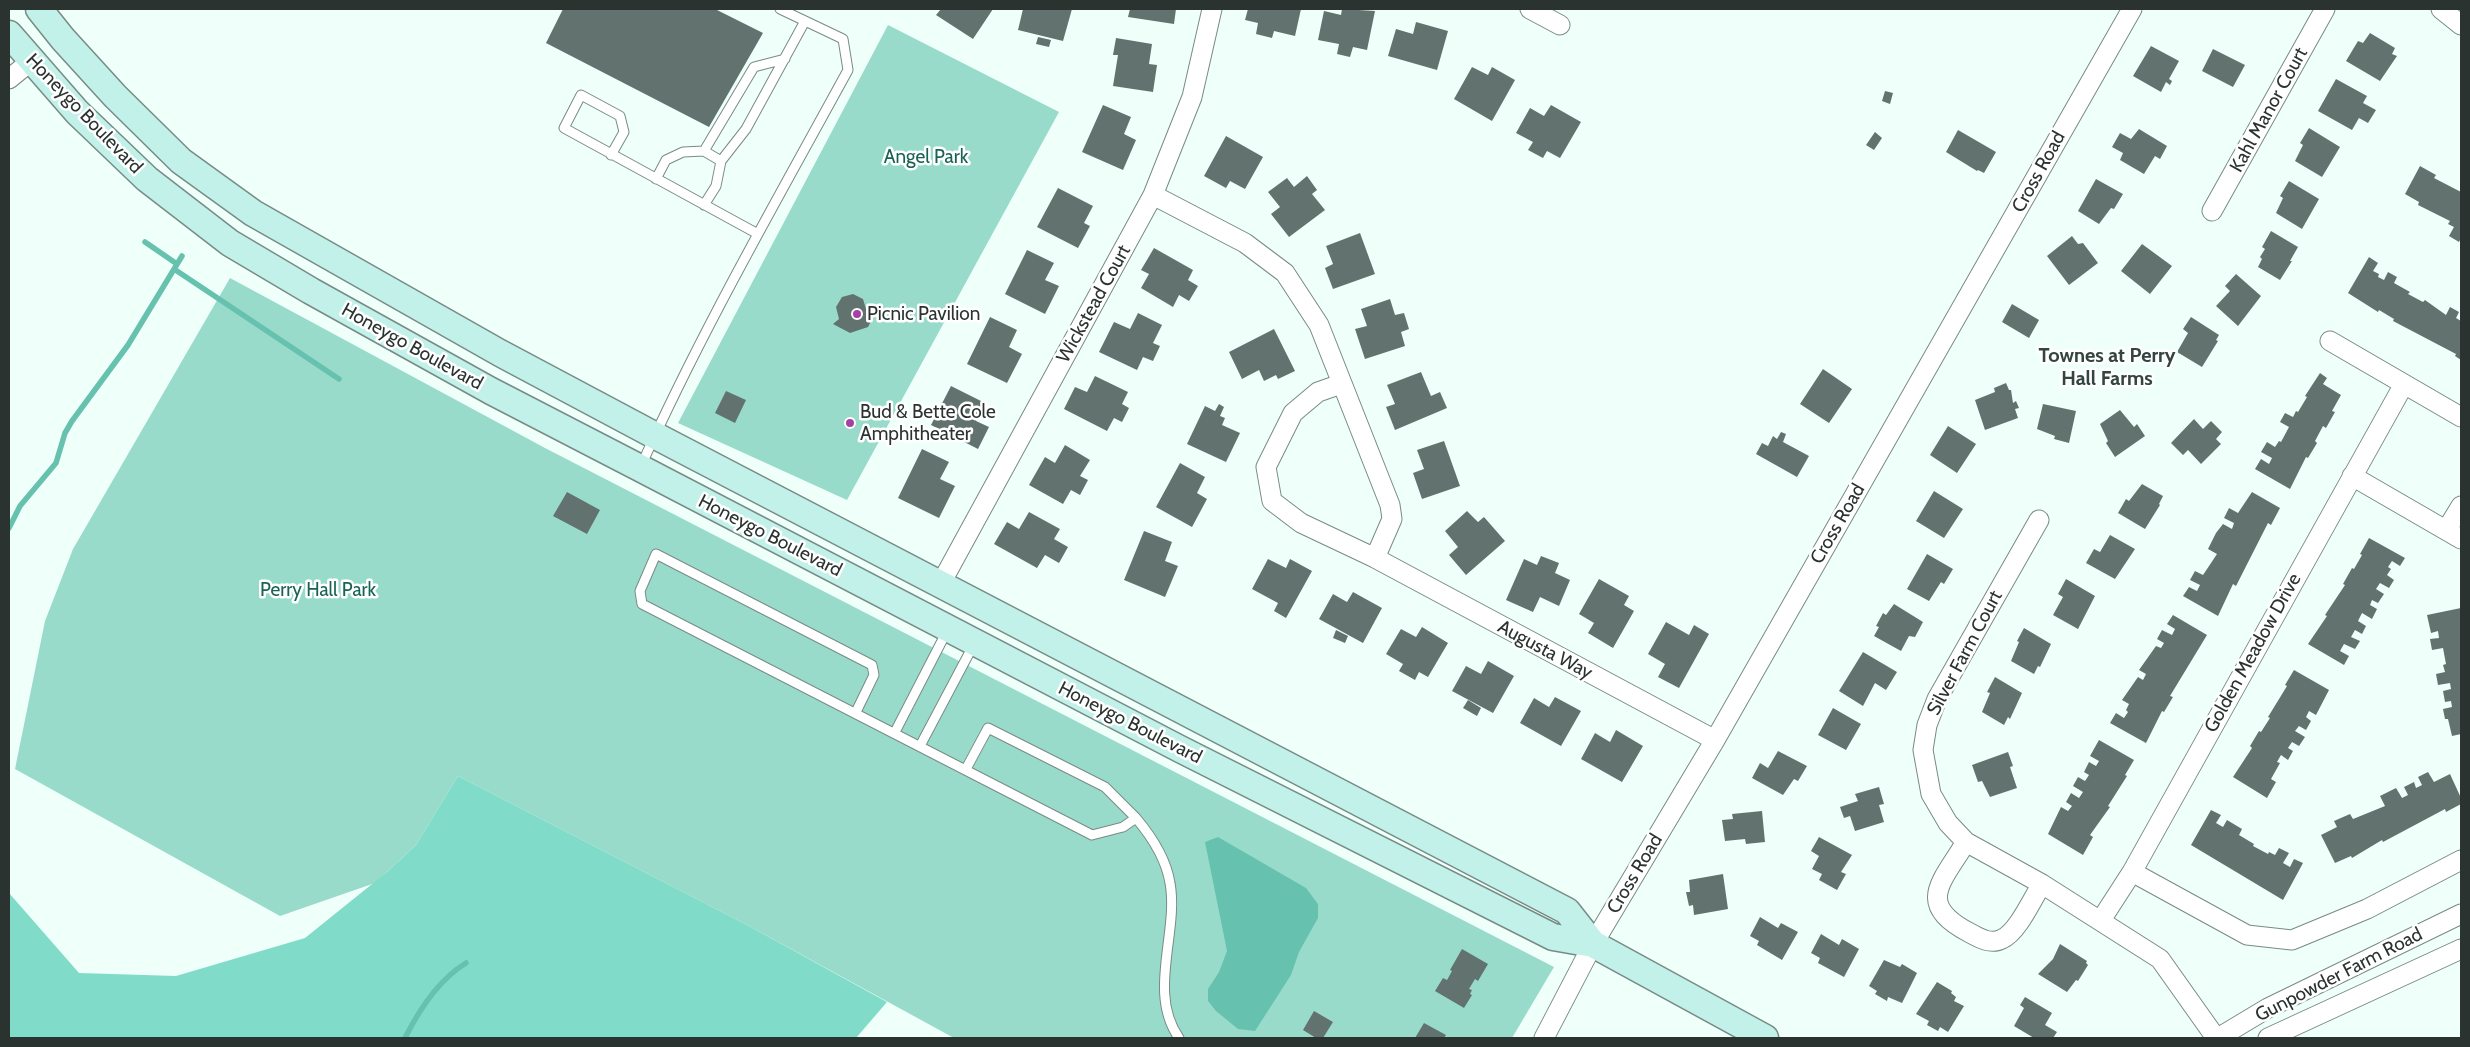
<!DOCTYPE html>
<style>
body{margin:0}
#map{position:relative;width:2470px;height:1047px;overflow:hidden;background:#effffa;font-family:Cabin,sans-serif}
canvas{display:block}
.frame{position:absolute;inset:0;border:10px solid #2b3331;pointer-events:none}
</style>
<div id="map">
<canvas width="2470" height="1047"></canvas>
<div class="frame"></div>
</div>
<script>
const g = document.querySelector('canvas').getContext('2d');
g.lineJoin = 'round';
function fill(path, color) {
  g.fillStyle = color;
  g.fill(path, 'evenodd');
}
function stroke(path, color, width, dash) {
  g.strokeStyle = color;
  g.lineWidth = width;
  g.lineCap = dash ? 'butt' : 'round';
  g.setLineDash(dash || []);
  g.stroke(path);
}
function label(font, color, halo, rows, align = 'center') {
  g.font = font + ' Cabin,sans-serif';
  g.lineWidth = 5;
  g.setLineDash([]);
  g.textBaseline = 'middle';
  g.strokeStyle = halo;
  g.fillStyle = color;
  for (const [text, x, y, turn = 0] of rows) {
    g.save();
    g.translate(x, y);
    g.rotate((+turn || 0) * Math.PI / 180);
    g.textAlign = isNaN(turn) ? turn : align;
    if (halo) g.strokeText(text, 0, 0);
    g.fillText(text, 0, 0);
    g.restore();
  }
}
fill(new Path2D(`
 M888,25L1059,112L847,500L678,423Z
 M230,278L545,448L1554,967L1512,1038H954L749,926L458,776L416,845L375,883L280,916L15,769L45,621L73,549Z`), '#99dbcb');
fill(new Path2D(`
 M458,776L749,926L887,1002L856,1038H9V893L79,973L176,976L305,938L387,872L416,845Z`), '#80dcc8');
fill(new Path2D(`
 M1218,837L1306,888L1318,904V918L1299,952L1291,975L1255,1031L1238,1029L1216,1011L1208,1001V989L1219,972L1227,951L1205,842Z`), '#66c2ae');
stroke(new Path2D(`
 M145,242L177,264
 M174,269L339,379
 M9,528L20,506L56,463L65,433L72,421L128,345L182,256
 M405,1038C419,1010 438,980 466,963`), '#66c2ae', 5.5);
fill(new Path2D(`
 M563,9H715L763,33L709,127L546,43Z
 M941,9H993L973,39L936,15Z
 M1023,9H1072L1063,41L1018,30Z
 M1130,9H1176L1174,24L1128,17Z
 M1248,9H1301L1295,36L1274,31L1272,38L1256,34L1258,23L1245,20Z
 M1342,9L1375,11L1367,50L1353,47L1350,57L1337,54L1339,44L1318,40L1324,11L1341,15Z
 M1416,22L1448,31L1437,70L1388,56L1396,29L1413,34Z
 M2370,33L2395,48L2392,54L2397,56L2380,81L2346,61L2358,41L2363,43Z
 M1038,37L1051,40L1049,47L1036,44Z
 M1116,38L1152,44L1149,64L1157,65L1153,92L1113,86L1118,55H1113Z
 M2151,46L2179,61L2169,79L2172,81L2170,85L2166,82L2161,92L2133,76Z
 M2213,49L2245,65L2233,87L2202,71Z
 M1472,67L1488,75L1492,67L1515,80L1492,121L1454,99Z
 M2336,79L2367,96L2363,103L2376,110L2368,123L2359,118L2352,130L2318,111Z
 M1885,91L1893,93L1890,104L1882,101Z
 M1103,105L1131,117L1124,134L1136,140L1123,170L1082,152Z
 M1551,105L1581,122L1560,158L1547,151L1543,158L1528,150L1533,142L1516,133L1530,108L1544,116Z
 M2309,128L2340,147L2322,177L2295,161L2303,145L2300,143Z
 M2139,129L2167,146L2160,159L2155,156L2144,174L2120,160L2123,153L2112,147L2120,133L2131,139Z
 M1958,130L1996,152L1984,173L1978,170L1977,171L1946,152Z
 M1875,132L1882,138L1874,150L1866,145Z
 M1226,136L1263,157L1245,189L1230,181L1226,188L1204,176Z
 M2420,166L2436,175L2434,178L2461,192V238L2459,242L2449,236L2454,227L2448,224L2450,221L2418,205L2419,202L2405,194Z
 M1307,176L1317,190L1312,194L1325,210L1289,237L1271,214L1280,207L1268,192L1287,178L1294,187Z
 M2096,179L2123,194L2114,209L2111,208L2099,224L2078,211Z
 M2289,181L2319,199L2302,229L2276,213L2283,198L2280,196Z
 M1058,188L1093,206L1084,223L1090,226L1078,248L1037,227Z
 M2271,231L2298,247L2290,261H2292L2280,280L2258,267L2262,259L2260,257L2265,249L2262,247Z
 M1360,233L1375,274L1333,289L1325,268L1333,264L1326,246Z
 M2072,236L2078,244L2083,243L2098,263L2069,285L2047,256Z
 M2142,244L2172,266L2150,294L2121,271Z
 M1154,248L1193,270L1188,280L1198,286L1189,301L1179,295L1173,307L1141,288L1149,274L1141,270Z
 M1027,250L1054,263L1045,280L1059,286L1045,314L1005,294Z
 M2369,257L2378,263L2373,271L2379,274L2378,277L2384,280L2388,272L2397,277L2394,283L2410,292L2408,294L2423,302L2425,300L2446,315L2450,307L2459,312L2456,318L2461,321V360L2455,356L2456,354L2393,321L2394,319L2379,310L2378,312L2348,293Z
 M2236,274L2261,296L2238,326L2216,306L2230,291L2225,286Z
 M853,294L863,299L866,309L877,310L868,327L850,333L833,324L839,319L836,307L842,297Z
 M1390,299L1395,315L1404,313L1409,329L1401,332L1405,346L1365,359L1355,329L1367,326L1361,309Z
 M2012,304L2039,320L2029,338L2002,322Z
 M1138,313L1162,325L1153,343L1160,346L1153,361L1143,357L1137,370L1099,352L1114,322L1130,329Z
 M990,317L1017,330L1009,347L1022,354L1007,383L967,364Z
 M2191,317L2219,335L2216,340L2218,341L2202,367L2177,352L2188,333L2183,329Z
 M1274,329L1295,371L1278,379L1276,375L1264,381L1259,370L1242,379L1229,352Z
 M1823,369L1852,389L1829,423L1800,404Z
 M1421,372L1431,396L1440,392L1447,408L1395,430L1386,407L1395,404L1387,385Z
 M2320,373L2327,378L2323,384L2341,395L2332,411L2335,412L2326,428L2323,426L2315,441L2317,443L2308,458L2306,457L2290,489L2255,469L2261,459L2269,464L2272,458L2261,452L2267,442L2275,447L2279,441L2281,442L2289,427L2280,422L2285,413L2293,417L2296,411L2298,412L2307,397L2305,396Z
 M1095,376L1128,392L1122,404L1129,408L1122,422L1114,418L1107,431L1064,409L1075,387L1087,392Z
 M2006,383L2009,390H2011L2013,403L2016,401L2019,408L2015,409L2018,418L1985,430L1975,400L1995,392L1994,388Z
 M951,386L985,403L976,421L989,427L978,449L931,425Z
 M726,391L746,400L735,423L715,413Z
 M1219,404L1224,407L1220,416L1225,418L1222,425L1240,433L1226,462L1187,444L1205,406L1215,411Z
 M2043,404L2076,411L2069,443L2054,439L2055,436L2037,429Z
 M2120,410L2134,427L2137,424L2145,436L2115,457L2106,443L2108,441L2100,424Z
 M2194,419L2203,429L2211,421L2222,432L2216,439L2221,444L2201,464L2188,450L2183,455L2171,443Z
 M1948,426L1976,444L1957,473L1930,455Z
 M1781,432L1786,434L1783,442L1809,456L1797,477L1756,454L1762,443L1768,446L1773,436L1777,439Z
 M1444,441L1460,486L1422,499L1413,473L1424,469L1417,450Z
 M1065,445L1090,460L1080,476L1088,480L1080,495L1071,490L1063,504L1029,485L1045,457L1055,463Z
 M922,449L949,462L940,479L955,486L939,518L898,498Z
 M1180,463L1205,477L1197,493L1207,499L1192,527L1156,507Z
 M2142,484L2163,496L2159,504L2160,505L2145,529L2118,513L2126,499L2129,501Z
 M1934,491L1963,509L1944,538L1916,521Z
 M567,492L600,510L587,534L553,516Z
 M2252,492L2280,508L2271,525L2268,523L2236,586L2233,584L2218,616L2183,596L2189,587L2197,591L2200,585L2190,580L2195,571L2203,575L2217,554L2208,549L2216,533L2223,524L2232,529L2234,523L2224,518L2229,508L2238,513Z
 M1467,511L1478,522L1484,517L1505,541L1466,575L1449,555L1458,547L1445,531Z
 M1029,512L1060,529L1054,539L1068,547L1059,563L1045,555L1037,568L994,544L1007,522L1019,529Z
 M1144,531L1172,542L1165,561L1178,566L1165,597L1124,580Z
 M2110,535L2135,549L2115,579L2086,563L2094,549L2100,552Z
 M2369,538L2405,558L2400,566L2392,561L2388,567L2391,569L2387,575L2394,580L2389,588L2380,583L2376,589L2384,594L2378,603L2372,600L2370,605L2377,609L2372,619L2362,613L2358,621L2366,626L2362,634L2355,630L2351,637L2360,641L2355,649L2344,644L2340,651L2349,656L2344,665L2308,644L2327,616L2325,615L2345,585L2343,584L2352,568L2354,569L2362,555L2360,554Z
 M1927,554L1953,569L1944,584L1941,582L1929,601L1907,589Z
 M1541,556L1559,563L1555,573L1570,580L1559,606L1540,597L1533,612L1506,600L1524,559L1537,565Z
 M1268,559L1286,568L1290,559L1312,571L1286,618L1274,611L1278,603L1252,589Z
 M1599,579L1629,596L1624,605L1634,611L1613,648L1588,633L1594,623L1579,614Z
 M2066,579L2095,596L2078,629L2053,615L2063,597L2058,594Z
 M1353,592L1382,608L1363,643L1319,619L1333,594L1347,602Z
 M1894,604L1923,622L1915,637L1909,636L1901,651L1874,636L1879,627L1876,626L1883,613L1886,615Z
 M2461,608V734L2452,736L2448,719H2445L2443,709L2452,707L2451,701L2445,702L2443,691L2451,689L2450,683L2438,685L2436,674L2445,672L2443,665L2446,664L2443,648L2432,650L2430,639L2439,638L2438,631L2431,633L2427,615Z
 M2173,615L2207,635L2170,696L2173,697L2164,712L2162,711L2146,743L2110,723L2116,713L2124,718L2128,712L2126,710L2129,704L2122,700L2138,677L2143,680L2146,674L2139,670L2156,646L2161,648L2164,643L2157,639L2162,630L2172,635L2175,629L2167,624Z
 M1666,622L1689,635L1694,625L1709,634L1679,688L1658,677L1665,664L1648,654Z
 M1422,627L1448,643L1428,677L1419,672L1415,680L1399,671L1403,664L1386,654L1401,629L1416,637Z
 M2024,628L2051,644L2040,667L2038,666L2034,674L2011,661L2019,642L2017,641Z
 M1336,630L1348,636L1345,643L1333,638Z
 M1863,652L1897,672L1886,690L1875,683L1863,706L1839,691Z
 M1488,661L1514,676L1493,713L1452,691L1466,666L1481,674Z
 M2294,670L2329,690L2316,715L2309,711L2306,717L2311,721L2306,730L2299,726L2295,731L2305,737L2299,746L2292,742L2288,748L2293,751L2288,760L2281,755L2277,762L2280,763L2271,779L2276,782L2267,798L2233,777L2252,748L2250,746L2259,731L2261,732L2270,718L2268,717L2287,686L2285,685Z
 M1995,677L2022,693L2010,719L2008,717L2004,725L1982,712L1990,693L1987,692Z
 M1555,697L1581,711L1561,746L1520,723L1534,698L1549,707Z
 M1468,700L1481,708L1477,716L1463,708Z
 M1833,708L1861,724L1846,750L1818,735Z
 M1616,730L1643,746L1622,782L1581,759L1595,733L1610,742Z
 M2099,740L2134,760L2125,775L2127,776L2108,806L2110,807L2090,835L2093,837L2083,855L2048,834L2061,807L2068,811L2072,806L2066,802L2071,793L2079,798L2083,792L2073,786L2078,777L2085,781L2089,775L2084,772L2089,762L2096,766L2099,761L2090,756Z
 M1778,751L1807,766L1798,781L1794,779L1783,795L1752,778L1760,763L1768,768Z
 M2008,752L2013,766L2010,767L2017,788L1990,797L1982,781L1978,782L1972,765Z
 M2428,772L2434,782L2450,774L2461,798V804L2446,812L2445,809L2383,842L2382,840L2352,858L2351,856L2335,863L2321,835L2337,827L2334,821L2350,814L2353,819L2385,806L2380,796L2396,788L2402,798L2408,795L2404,787L2414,782L2416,788L2422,785L2418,777Z
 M1879,787L1884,804L1879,805L1884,822L1855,831L1850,816L1844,818L1840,807L1858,801L1855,794Z
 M2211,810L2221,815L2216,823L2223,827L2227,820L2242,829L2239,835L2254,844L2253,846L2268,854L2269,852L2275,855L2279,848L2289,853L2283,863L2290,867L2294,859L2303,863L2283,900L2191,845Z
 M1762,811L1765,842L1746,844L1745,839L1725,841L1722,820L1733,819L1732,814Z
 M1819,837L1852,855L1841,872L1846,874L1837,890L1819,880L1822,874L1812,869L1819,856L1811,851Z
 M1723,874L1728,909L1694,915L1693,905L1689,906L1686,892H1690L1689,880Z
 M1760,917L1778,928L1781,923L1798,932L1782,960L1757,945L1759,941L1750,936Z
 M1821,934L1839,945L1842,939L1859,949L1844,977L1818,963L1820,958L1811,953Z
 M2060,944L2087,961L2086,963L2088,965L2078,981L2076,980L2067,992L2038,974L2053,959Z
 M1462,949L1488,964L1478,981L1475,979L1469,989L1472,990L1470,994L1472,995L1464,1008L1435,991L1443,978L1447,980L1452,971L1450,970Z
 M1884,960L1900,967L1902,964L1917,973L1902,1003L1888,997L1887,1001L1875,994L1877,991L1869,986Z
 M1937,982L1952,991L1951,993L1956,997L1954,1001L1964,1006L1948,1032L1940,1027L1938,1031L1927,1025L1929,1021L1916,1014Z
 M2025,997L2052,1013L2045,1025L2057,1032L2053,1038H2034L2014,1026L2024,1008L2020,1005Z
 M1314,1011L1333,1022L1323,1038H1316L1303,1030Z
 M1424,1023L1446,1035L1444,1038H1415Z`), '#62736f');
const lane = new Path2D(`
 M704,151L754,67L785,59
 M611,155L624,132L620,116L581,95L564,128L758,234
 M656,179L666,160L683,152L704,151L721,161
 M704,205L716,186L721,161L746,129L805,21
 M641,466C702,330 777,200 848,70L843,39L780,9
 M856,712L874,675L872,665L656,554L640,591L642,604L1092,835L1123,827L1136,818C1152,837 1166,858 1170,883C1179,932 1147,993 1179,1038
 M895,732L947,631
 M920,746L974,644
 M966,769L988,728L1105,787L1136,818`);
const street = new Path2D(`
 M1530,9L1560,25
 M2441,9L2461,25
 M9,79L31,61
 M1153,195L1245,243L1285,273L1319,325L1390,505L1392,519L1375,558
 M2212,211L2325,9
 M2330,341L2461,417
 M1341,384L1318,392L1293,413L1266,467L1272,501L1301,523L1375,558L1715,740
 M2352,476L2461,539
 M2039,520L1937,699L1927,725L1923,750L1931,794L1948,823L1966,842L2042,884L2160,959L2216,1038
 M2447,529L2461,506
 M940,585L1153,195L1192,97L1212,9
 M1966,842C1941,883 1915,904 1970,933C1979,938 1991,945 2002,939C2018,932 2032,899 2042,884
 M2132,872L2247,935L2292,940L2367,909L2461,860
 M2101,920L2132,872L2403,386
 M1544,1038L1593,944L1715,740L2132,9
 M2218,1038L2268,1008L2461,914
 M2268,1038L2461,949`);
const secondary = new Path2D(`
 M39,9L63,39L115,96L181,161L253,213L500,353L654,435L1567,911L1593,944
 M9,34L77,112L147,179L230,243L311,291L491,391L640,468L1180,749L1553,937L1593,944L1765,1038`);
stroke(lane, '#788b86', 11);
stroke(street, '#788b86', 21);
stroke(secondary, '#788b86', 29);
stroke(lane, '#fff', 9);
stroke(street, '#fff', 19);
stroke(secondary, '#c1f1e9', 26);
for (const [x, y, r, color] of [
 [857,314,5,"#a640a5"],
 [850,423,5,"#a640a5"]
]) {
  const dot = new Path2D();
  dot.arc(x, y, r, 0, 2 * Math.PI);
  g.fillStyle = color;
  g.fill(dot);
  stroke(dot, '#fff', 2);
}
label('19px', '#2b3331', '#fff', [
 ["Kahl Manor Court",2269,110,-61],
 ["Honeygo Boulevard",84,114,46],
 ["Cross Road",2039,172,-61],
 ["Wickstead Court",1094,304,-61],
 ["Honeygo Boulevard",412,347,29],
 ["Cross Road",1838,524,-60],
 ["Honeygo Boulevard",770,536,27],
 ["Augusta Way",1545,650,28],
 ["Silver Farm Court",1965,653,-62],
 ["Golden Meadow Drive",2253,653,-61],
 ["Honeygo Boulevard",1130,723,27],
 ["Cross Road",1635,874,-59],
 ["Gunpowder Farm Road",2339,975,-27]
]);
label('19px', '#196356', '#fff', [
 ["Angel Park",926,157],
 ["Perry Hall Park",318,590]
]);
label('19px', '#2b3331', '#fff', [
 ["Picnic Pavilion",867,314],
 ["Bud & Bette Cole",860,412],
 ["Amphitheater",860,434]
], 'left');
label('bold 20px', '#344440', '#fff', [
 ["Townes at Perry",2107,356],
 ["Hall Farms",2107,379]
]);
</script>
